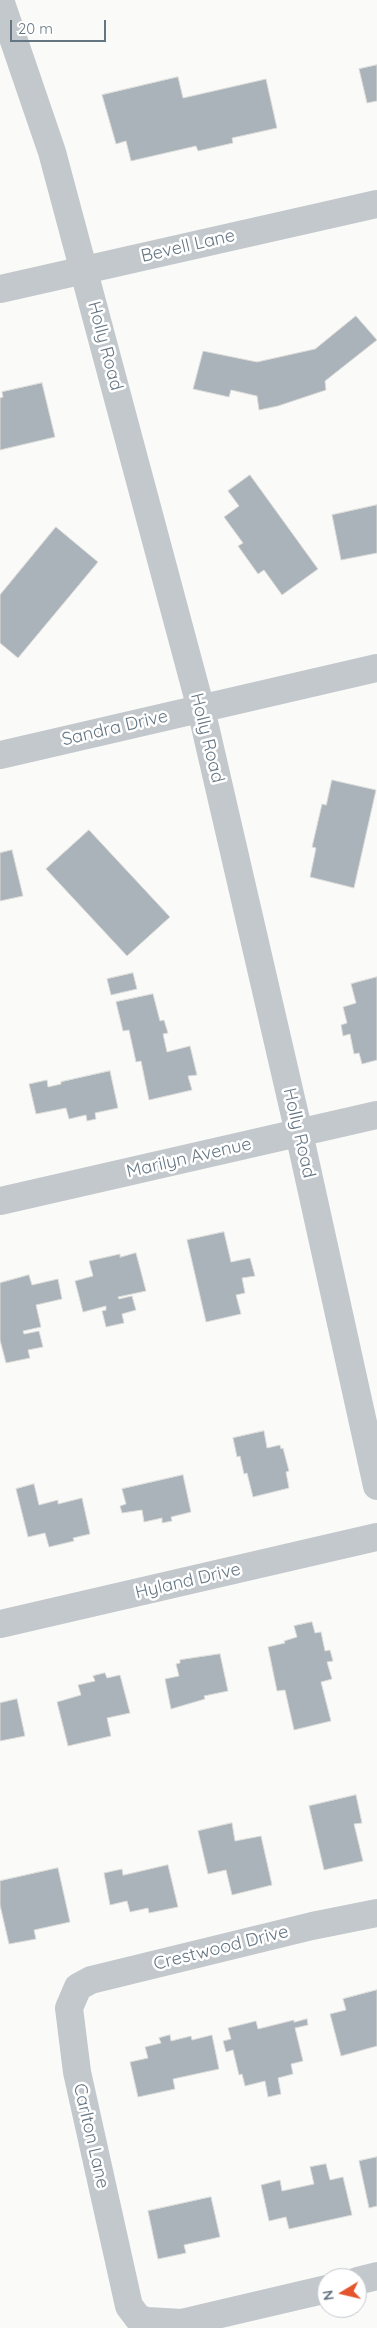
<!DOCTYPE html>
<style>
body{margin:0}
#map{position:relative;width:377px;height:2328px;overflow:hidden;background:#fafaf8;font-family:Quicksand,sans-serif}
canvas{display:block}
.north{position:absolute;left:317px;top:2268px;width:50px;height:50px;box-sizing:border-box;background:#fff;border:1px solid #c1c8cd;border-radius:50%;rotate:261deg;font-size:14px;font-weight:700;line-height:20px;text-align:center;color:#657683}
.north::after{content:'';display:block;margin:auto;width:18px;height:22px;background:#e4552d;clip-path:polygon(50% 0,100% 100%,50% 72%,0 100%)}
.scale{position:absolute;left:10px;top:20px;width:96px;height:22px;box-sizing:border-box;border:2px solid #657683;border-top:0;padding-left:6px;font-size:15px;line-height:18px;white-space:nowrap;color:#657683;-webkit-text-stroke:4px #fff;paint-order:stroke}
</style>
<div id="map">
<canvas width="377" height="2328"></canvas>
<div class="north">N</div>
<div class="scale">20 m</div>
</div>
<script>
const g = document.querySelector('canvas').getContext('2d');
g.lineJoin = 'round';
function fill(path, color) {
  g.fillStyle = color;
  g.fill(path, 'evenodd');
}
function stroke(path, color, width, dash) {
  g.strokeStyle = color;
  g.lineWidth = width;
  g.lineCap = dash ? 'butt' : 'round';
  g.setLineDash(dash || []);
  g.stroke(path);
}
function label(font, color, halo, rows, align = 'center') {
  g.font = font + ' Quicksand,sans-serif';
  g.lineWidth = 5;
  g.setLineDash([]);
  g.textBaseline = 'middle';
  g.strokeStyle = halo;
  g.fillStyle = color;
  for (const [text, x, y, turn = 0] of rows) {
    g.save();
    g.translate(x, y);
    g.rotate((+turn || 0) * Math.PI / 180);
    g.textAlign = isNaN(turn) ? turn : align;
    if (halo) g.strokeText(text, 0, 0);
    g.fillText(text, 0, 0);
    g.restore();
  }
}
const building = new Path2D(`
 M377,65V101L367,103L359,69Z
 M178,77L183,98L266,79L277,128L232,138L233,143L198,151L196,146L131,161L126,141L116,144L102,95Z
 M356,316L377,340L325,381L326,390L278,406L259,410L257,396L231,390L229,397L193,389L203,351L257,362L315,349Z
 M42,383L55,437L0,450V398L3,397L2,392Z
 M250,475L318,569L282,595L264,570L258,574L238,546L243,543L224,517L239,506L228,491Z
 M377,505V553L341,560L332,515Z
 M56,527L98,562L18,658L0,643V595Z
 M332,780L376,790L354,888L310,877L316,848L312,847L322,804L326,805Z
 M89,830L170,917L127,956L46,869Z
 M12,850L23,896L0,901V853Z
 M133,973L137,989L111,995L107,979Z
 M377,977V1060L362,1064L359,1053L354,1054L350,1034L343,1036L341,1025L347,1023L343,1007L356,1003L351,984Z
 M153,994L160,1021L164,1020L168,1033L163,1034L167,1052L190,1046L197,1075L188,1076L192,1090L149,1100L141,1061L136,1062L129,1030L123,1031L116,1002Z
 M110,1071L118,1108L95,1113L96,1119L87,1121L86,1115L69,1119L66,1108L36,1114L29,1084L47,1080L48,1087L61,1084V1082Z
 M224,1232L231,1262L250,1258L255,1276L242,1278L245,1293L236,1295L241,1314L206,1322L187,1240Z
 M136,1253L146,1291L118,1297L119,1299L132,1296L136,1310L122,1314L124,1323L106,1327L102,1311L106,1310V1306L83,1312L75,1281L93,1276L89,1261L120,1254V1257Z
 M29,1275L32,1285L58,1279L62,1299L36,1305L41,1327L23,1331L24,1334L39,1331L43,1347L28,1350L30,1358L6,1363L0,1340V1283Z
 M264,1431L267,1448L280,1445L281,1449L283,1448L289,1471L286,1472L289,1488L253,1497L247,1473L244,1474L240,1456L237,1457L233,1438Z
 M183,1475L191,1512L171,1517L172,1521L162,1523V1518L144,1522L142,1510L122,1513L120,1506L126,1504L122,1489Z
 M34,1484L39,1505L58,1500V1504L82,1498L90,1534L73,1538L74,1541L49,1547L45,1533L28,1537L16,1489Z
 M312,1622L315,1633L321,1632L325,1651L330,1650L333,1661L327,1662L332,1679L321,1682L331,1721L294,1730L285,1690L277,1691L268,1647L285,1643L284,1641L297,1637L294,1626Z
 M220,1654L228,1691L204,1696L205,1699L171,1709L165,1679L179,1676L176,1664L180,1663V1660Z
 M105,1673L107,1678L120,1675L130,1713L107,1718L111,1736L68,1746L57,1702L81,1695L78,1685L95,1681L93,1676Z
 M17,1699L25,1736L0,1741V1703Z
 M356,1795L362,1823L354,1824L363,1861L324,1870L309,1806Z
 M232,1823L235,1841L261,1836L272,1885L232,1895L226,1870L208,1874L198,1831Z
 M168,1865L178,1907L149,1913L148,1908L130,1912L127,1901L110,1905L104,1873L122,1869L123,1875Z
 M58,1868L70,1922L34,1930L36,1939L9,1944L0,1905V1881Z
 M377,1990V2046L341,2056L330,2014L346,2010L343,1999Z
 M307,2019L308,2025L295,2028L303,2061L291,2064L293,2074L278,2078L281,2094L268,2097L265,2081L245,2086L242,2074L239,2075L233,2050L226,2052L223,2041L231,2039L228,2028L256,2021L258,2029L294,2020V2022Z
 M170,2035L171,2041L191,2036L192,2040L212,2035L219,2069L173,2079L175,2089L138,2097L130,2062L148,2058L145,2047L161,2043L159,2038Z
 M377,2157V2206L369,2208L359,2161Z
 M326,2164L330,2180L343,2177L352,2215L289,2229L286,2217L269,2221L261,2185L280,2180L282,2191L314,2184L310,2167Z
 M211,2197L220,2237L184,2245L186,2253L158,2259L148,2211Z`);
fill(building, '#aab3b9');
stroke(building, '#dcdcda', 1);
stroke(new Path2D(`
 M0,0L52,152L201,709L299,1133L377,1486
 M0,289L377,204
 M0,755L377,668
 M0,1201L377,1115
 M0,1624L377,1537
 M357,2281L377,2276
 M327,2289L182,2323L147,2321L138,2318L129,2306L77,2072L69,2008L78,1987L91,1980L312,1926L377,1913`), '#c3c8cc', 28);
label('18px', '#657683', '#fff', [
 ["Bevell Lane",188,246,-13],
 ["Holly Road",105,346,75],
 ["Sandra Drive",115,728,-13],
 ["Holly Road",207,738,76],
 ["Holly Road",299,1133,77],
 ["Marilyn Avenue",189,1158,-13],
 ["Hyland Drive",188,1581,-13],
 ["Crestwood Drive",221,1948,-14],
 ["Carlton Lane",91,2136,77]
]);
</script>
